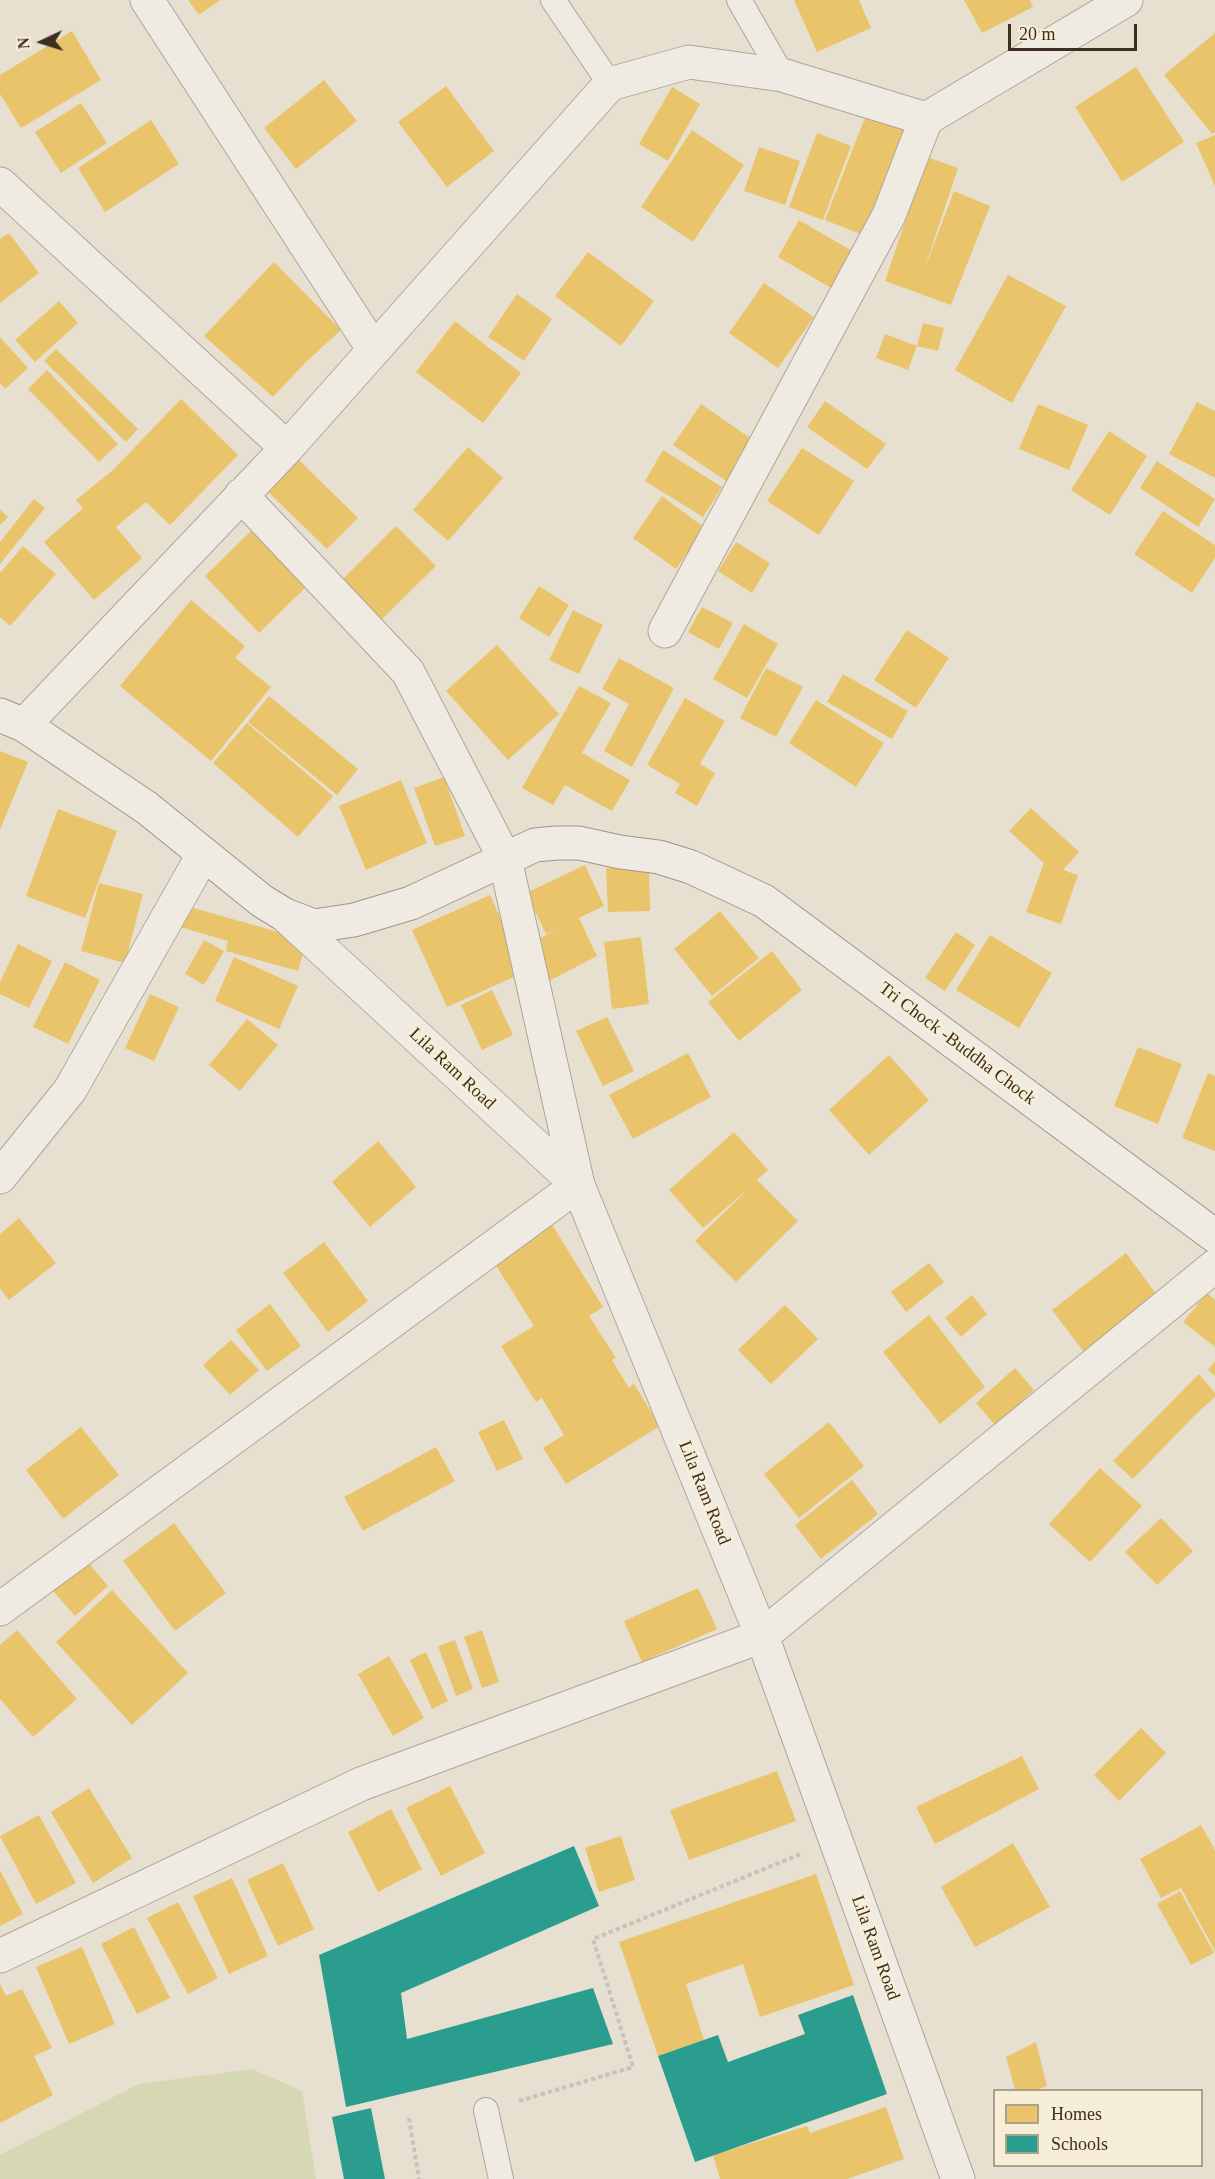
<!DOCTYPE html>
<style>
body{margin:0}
#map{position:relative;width:1215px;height:2179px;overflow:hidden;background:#e7e0d1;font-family:Georgia,serif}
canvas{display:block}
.legend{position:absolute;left:993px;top:2089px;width:210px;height:78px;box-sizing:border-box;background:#f7eed8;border:2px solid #ada18e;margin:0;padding:8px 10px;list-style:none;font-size:18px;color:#3d2e20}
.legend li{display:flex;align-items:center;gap:12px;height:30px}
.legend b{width:30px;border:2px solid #ada18e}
.north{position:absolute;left:12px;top:12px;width:60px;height:60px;-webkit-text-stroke:4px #f7eed8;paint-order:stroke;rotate:266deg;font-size:16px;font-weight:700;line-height:24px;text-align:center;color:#3d2e20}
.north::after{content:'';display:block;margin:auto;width:21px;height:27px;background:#3d2e20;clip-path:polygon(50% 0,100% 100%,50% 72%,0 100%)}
.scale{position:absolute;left:1008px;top:24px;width:129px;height:27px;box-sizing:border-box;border:3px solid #3d2e20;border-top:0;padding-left:8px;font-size:18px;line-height:21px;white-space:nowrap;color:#3d2e20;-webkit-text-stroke:4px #f7eed8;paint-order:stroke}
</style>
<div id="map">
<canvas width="1215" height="2179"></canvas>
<ul class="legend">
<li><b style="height:16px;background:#e9c46a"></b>Homes</li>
<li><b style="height:16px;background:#2a9d8f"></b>Schools</li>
</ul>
<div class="north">N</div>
<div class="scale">20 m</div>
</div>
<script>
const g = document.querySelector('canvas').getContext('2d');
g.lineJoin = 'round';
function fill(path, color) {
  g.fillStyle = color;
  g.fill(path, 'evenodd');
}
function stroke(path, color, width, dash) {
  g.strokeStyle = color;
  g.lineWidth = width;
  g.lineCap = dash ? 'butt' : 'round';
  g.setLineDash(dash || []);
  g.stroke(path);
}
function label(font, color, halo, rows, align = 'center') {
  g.font = font + ' Georgia,serif';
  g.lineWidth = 6;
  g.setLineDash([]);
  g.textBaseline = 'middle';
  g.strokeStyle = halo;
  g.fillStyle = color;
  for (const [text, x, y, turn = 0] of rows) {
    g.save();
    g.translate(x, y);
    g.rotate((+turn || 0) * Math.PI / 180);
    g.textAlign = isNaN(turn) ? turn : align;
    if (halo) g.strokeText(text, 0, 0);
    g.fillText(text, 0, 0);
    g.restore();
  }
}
fill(new Path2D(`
 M252,2069L302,2091L316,2179H0V2155L139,2084Z`), '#d6d7b3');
fill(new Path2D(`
 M188,0H220L199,15Z
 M794,0H859L871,28L817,52Z
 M964,0H1030L1033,7L982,33Z
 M72,31L101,80L21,128L0,94V75Z
 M1215,33V132L1212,134L1164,75Z
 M1136,67L1184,142L1122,182L1075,107Z
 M324,80L357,121L296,169L264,128Z
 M446,86L494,151L447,187L398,122Z
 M672,87L700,104L668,161L639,144Z
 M81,103L107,143L61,173L35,132Z
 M866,115L904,130L863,235L825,220Z
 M151,120L179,164L105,212L78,168Z
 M692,130L744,165L693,242L641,207Z
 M817,133L851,146L823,220L789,207Z
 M1215,135V186L1196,143Z
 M759,147L800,161L785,205L744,191Z
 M927,157L958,168L923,273L954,191L990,206L951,305L885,281Z
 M799,220L852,251L831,288L778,257Z
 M9,233L39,273L0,303V239Z
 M588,252L654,301L621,346L555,296Z
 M274,262L341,330L306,362L273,397L204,336Z
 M1008,275L1066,306L1012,403L955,370Z
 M764,283L814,317L778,368L729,333Z
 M517,294L552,319L524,361L488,337Z
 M59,301L78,323L35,362L15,340Z
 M455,321L521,373L483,423L416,372Z
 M923,323L944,328L938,351L917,346Z
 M885,334L917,346L908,370L876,358Z
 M0,337L28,368L5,389L0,383Z
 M56,349L138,429L126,442L44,361Z
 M47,370L118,444L99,462L28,389Z
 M181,399L238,455L170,525L146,502L116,527L142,558L94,600L44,542L83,508L76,500L113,470Z
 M825,401L886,444L867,469L807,427Z
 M1197,402L1215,411V478L1169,454Z
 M701,404L753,440L726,481L673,445Z
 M1038,404L1088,425L1069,470L1019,449Z
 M1109,431L1147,456L1110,515L1071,490Z
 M468,447L503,478L448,541L413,510Z
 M802,448L854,481L819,535L767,501Z
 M663,450L722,487L703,517L645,481Z
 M299,460L358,518L327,549L268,492Z
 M1157,461L1215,499L1198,527L1140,488Z
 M662,496L705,528L676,569L633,538Z
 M34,499L45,508L0,564V542Z
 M0,509L8,517L0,525Z
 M1163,511L1215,545V558L1192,593L1134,554Z
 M396,526L436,566L381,620L342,580Z
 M251,531L306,587L259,633L205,576Z
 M736,542L770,563L752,593L718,571Z
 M23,546L56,574L10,626L0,617V573Z
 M539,586L569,605L549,637L519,618Z
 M191,600L245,646L235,658L271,687L211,761L120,686Z
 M702,607L733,623L719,649L688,632Z
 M573,610L603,625L579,674L549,660Z
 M744,624L778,644L747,698L713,679Z
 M907,630L949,658L916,708L874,680Z
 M497,645L559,714L508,760L446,691Z
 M619,658L674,688L632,767L604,751L629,704L602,689Z
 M766,668L803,687L776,737L740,718Z
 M843,674L908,711L892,739L827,702Z
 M579,686L611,703L582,753L630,780L612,811L565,785L553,805L522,788Z
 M269,696L358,769L337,795L248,722Z
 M685,698L725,721L700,764L715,773L697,806L675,793L680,784L647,765Z
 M816,700L884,743L856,787L789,743Z
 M247,723L333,796L298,837L213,763Z
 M0,751L28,762L0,830Z
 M444,777L465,836L435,846L414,788Z
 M401,780L427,843L366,870L339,806Z
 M1031,808L1079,852L1063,870L1078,875L1061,924L1026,912L1044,863L1009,831Z
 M58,809L117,831L85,918L26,896Z
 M585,865L604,906L579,918L597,956L549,981L530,943L560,928L546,934L526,893Z
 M649,867L650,911L608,912L606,868Z
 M99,883L143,894L125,963L81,951Z
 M490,895L525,972L447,1007L412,930Z
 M179,904L307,940L298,971L226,951L228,941L173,925Z
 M720,911L759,958L712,996L674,949Z
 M956,932L975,945L945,991L925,978Z
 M990,935L1052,973L1019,1028L956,990Z
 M641,937L649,1004L612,1009L604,942Z
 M204,940L224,951L204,985L185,974Z
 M18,944L52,961L29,1008L0,994V982Z
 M772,951L802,990L739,1041L708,1002Z
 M234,957L298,986L279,1029L215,1001Z
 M65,962L100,980L68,1044L33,1027Z
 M492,990L513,1035L482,1050L461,1005Z
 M150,994L179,1007L154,1061L125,1048Z
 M607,1017L634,1071L603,1086L576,1031Z
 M247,1019L278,1045L240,1091L209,1065Z
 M1138,1047L1182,1064L1158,1124L1114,1106Z
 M688,1053L711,1097L633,1139L609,1095Z
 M889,1055L929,1100L869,1155L829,1110Z
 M1208,1073L1215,1076V1151L1182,1138Z
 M734,1132L768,1170L757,1180L798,1221L736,1282L695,1241L750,1187L703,1228L669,1190Z
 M378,1141L416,1187L370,1227L332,1182Z
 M19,1218L56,1263L9,1300L0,1288V1234Z
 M551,1223L603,1307L589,1316L616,1358L612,1360L629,1388L634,1384L660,1426L566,1484L543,1448L564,1435L542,1398L536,1402L501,1346L534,1326L492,1259Z
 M324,1242L368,1301L328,1332L283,1273Z
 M1126,1253L1157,1295L1084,1352L1052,1310Z
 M929,1263L944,1282L906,1312L891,1292Z
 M1207,1293L1215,1300V1347L1183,1322Z
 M972,1295L987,1314L961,1337L945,1318Z
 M270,1304L301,1346L267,1371L236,1330Z
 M785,1305L818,1339L771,1384L738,1350Z
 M929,1315L985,1387L940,1424L883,1352Z
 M231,1340L259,1370L230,1395L203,1365Z
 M1215,1361V1376L1208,1370Z
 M1015,1368L1034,1390L995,1425L976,1403Z
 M1199,1374L1215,1393V1397L1196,1414L1133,1479L1113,1461Z
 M504,1420L523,1459L497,1471L478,1432Z
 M829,1422L864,1466L799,1518L764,1474Z
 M81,1427L119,1475L63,1519L26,1470Z
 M436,1447L455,1481L363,1531L344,1497Z
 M1100,1468L1142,1506L1090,1562L1049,1524Z
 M852,1480L878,1514L821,1559L795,1525Z
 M1161,1518L1193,1551L1157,1585L1125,1552Z
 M174,1523L226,1593L175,1631L123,1561Z
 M87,1561L108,1586L75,1616L53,1591Z
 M698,1588L717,1629L642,1662L624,1621Z
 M112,1590L188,1673L132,1725L56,1642Z
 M17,1630L77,1699L33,1737L0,1699V1645Z
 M482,1630L499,1682L482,1688L464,1637Z
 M455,1640L473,1689L456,1696L438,1646Z
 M426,1652L448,1701L432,1709L410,1660Z
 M389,1656L424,1718L393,1736L358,1674Z
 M1141,1728L1166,1753L1119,1801L1094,1775Z
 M1022,1756L1039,1789L935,1844L916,1807Z
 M777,1771L796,1821L689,1860L670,1810Z
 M450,1786L485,1853L441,1876L406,1808Z
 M89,1788L132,1858L93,1883L51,1812Z
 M391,1809L422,1869L378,1892L348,1832Z
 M39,1815L76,1883L36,1904L0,1836Z
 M1201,1825L1215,1850V1951L1181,1888L1161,1898L1140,1859Z
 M621,1836L635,1880L599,1892L585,1848Z
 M1013,1843L1050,1907L975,1947L941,1887Z
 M283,1863L314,1929L278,1946L247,1880Z
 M0,1870L23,1914L0,1926Z
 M816,1874L854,1985L760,2017L743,1964L686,1984L704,2040L658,2056L619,1942Z
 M232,1878L268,1956L229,1974L193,1896Z
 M1180,1891L1214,1953L1191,1965L1157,1904Z
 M178,1902L218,1978L188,1994L147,1918Z
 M134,1927L170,1998L137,2014L101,1944Z
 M82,1947L115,2024L69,2044L36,1967Z
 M0,1984L6,1996L22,1989L52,2048L34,2056L53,2095L0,2123Z
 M1036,2042L1047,2086L1036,2090H1015L1006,2057Z
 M886,2107L904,2159L847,2179H720L713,2155L807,2126L810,2133Z`), '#e9c46a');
fill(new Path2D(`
 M574,1846L599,1906L401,1993L407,2039L593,1988L613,2044L346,2107L319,1955Z
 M853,1995L887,2094L695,2162L658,2056L718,2035L728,2062L805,2034L798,2015Z
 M371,2108L385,2179H344L332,2117Z`), '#2a9d8f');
const lane = new Path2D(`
 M553,0L610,84
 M739,0L782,75
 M486,2110L501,2179`);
const street = new Path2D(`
 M147,0L374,350
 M0,184L287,448
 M665,631L889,215L926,119
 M24,725L287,448L610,84L689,62L782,75L926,119L1126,0
 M285,915L578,1185L762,1636L958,2179
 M0,1177L70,1090L203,855
 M0,1609L578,1185L505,859L408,672L241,495
 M0,1956L361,1784L762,1636L1215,1266`);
const secondary = new Path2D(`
 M0,715L24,725L147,808L262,901L285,915L314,926L354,920L411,903L535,845L557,843H579L620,852L659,857L691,867L764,901L1215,1236`);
stroke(lane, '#ada599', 26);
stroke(street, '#ada599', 35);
stroke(secondary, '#9c958a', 35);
stroke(new Path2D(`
 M519,2101L633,2067L593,1939L801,1854
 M409,2118L419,2179`), '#c8c2b9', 4, [4.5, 3]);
stroke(lane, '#efebe3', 24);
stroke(street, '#efebe3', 33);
stroke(secondary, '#efebe3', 33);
label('18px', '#3d2e20', '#f7eed8', [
 ["Tri Chock -Buddha Chock",957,1044,37],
 ["Lila Ram Road",452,1069,43],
 ["Lila Ram Road",704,1493,68],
 ["Lila Ram Road",875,1948,70]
]);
</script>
